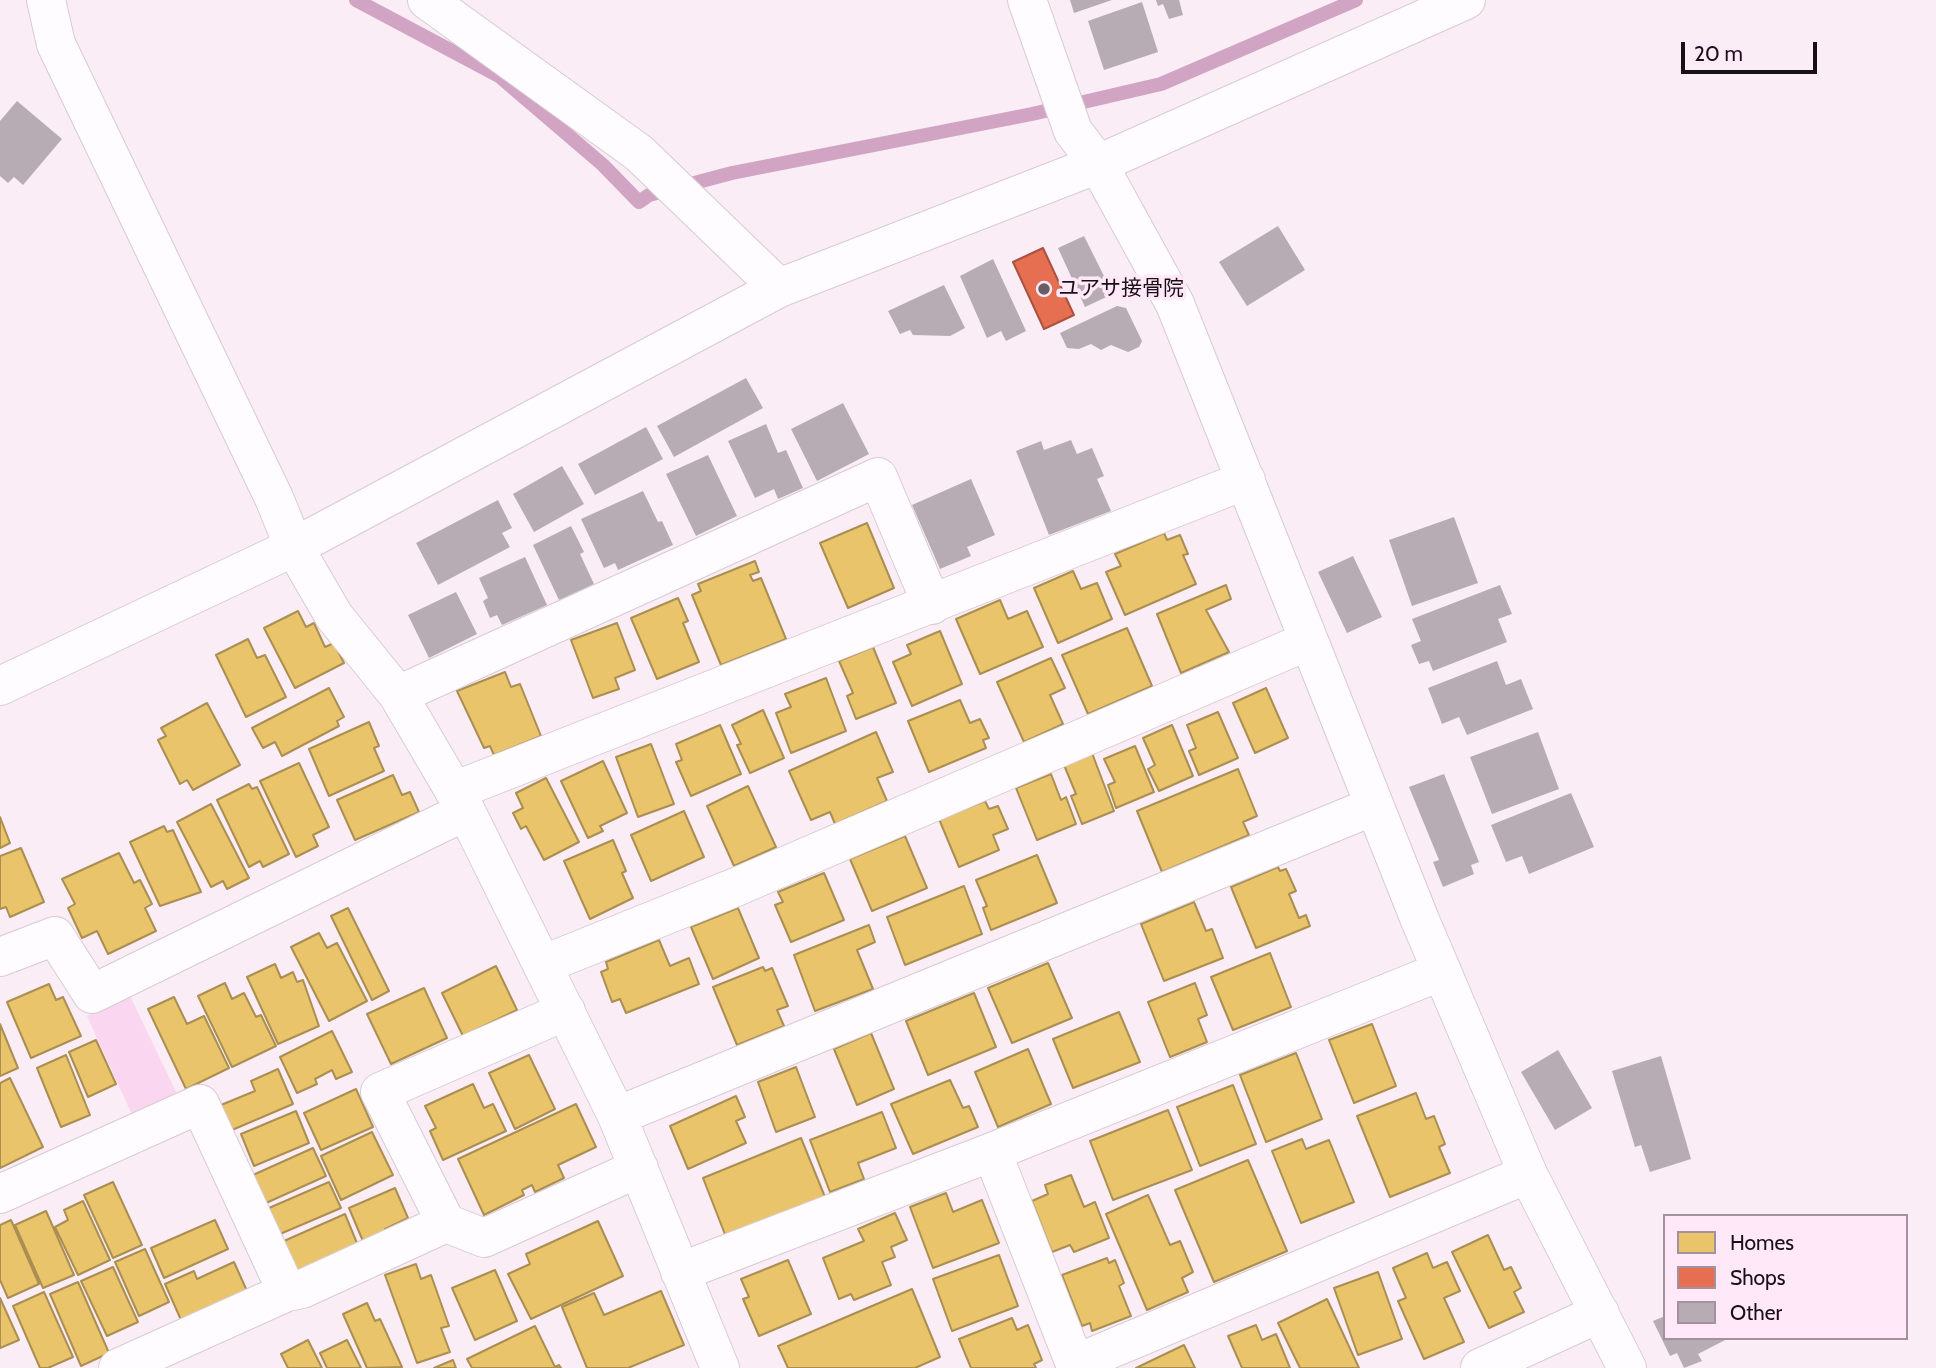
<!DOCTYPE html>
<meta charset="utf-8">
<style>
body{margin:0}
#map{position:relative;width:1936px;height:1368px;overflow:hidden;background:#faedf6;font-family:Cabin,sans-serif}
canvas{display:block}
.legend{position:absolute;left:1663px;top:1214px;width:245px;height:126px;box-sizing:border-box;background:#ffe8f8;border:2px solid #a3919e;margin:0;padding:9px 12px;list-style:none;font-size:21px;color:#190f16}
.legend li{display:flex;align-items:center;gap:14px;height:35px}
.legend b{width:35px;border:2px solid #a3919e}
.scale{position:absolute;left:1681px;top:42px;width:136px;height:32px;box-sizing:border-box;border:4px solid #190f16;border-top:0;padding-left:9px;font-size:21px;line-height:24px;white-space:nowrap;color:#190f16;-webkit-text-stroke:5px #ffe8f8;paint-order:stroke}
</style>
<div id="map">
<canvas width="1936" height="1368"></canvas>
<ul class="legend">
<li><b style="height:19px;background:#e9c46a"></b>Homes</li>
<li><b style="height:19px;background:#e76f51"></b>Shops</li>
<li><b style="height:19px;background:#b7acb3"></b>Other</li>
</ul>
<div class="scale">20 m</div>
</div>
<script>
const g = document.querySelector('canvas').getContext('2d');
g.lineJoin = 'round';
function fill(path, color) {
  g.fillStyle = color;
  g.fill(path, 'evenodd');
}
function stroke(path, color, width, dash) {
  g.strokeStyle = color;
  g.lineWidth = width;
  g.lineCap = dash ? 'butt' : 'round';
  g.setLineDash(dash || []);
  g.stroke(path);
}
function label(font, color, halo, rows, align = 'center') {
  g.font = font + ' Cabin,"Noto Sans JP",sans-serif';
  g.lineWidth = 7;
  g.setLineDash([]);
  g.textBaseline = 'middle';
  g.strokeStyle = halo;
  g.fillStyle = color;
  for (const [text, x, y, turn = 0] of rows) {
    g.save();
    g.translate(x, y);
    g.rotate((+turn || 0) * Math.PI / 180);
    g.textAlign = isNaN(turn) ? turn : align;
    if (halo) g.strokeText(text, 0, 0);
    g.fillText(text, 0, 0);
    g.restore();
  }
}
fill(new Path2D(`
 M129,994L179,1098L134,1119L87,1016Z`), '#fad6f0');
const homes = new Path2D(`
 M867,523L894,588L848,608L820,543Z
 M1164,533L1167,540L1180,535L1188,554L1183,555L1196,584L1125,615L1106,572L1121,566L1115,554Z
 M755,561L759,572L750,575L753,581L761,578L786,639L721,665L692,595L701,591L698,584Z
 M1073,571L1081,589L1097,583L1112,619L1058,643L1034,588Z
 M1226,585L1231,599L1206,610L1229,652L1181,673L1157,614Z
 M678,598L688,621L683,623L699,662L657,679L631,618Z
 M1000,600L1008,619L1027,611L1043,647L980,674L956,619Z
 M298,611L306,627L314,623L325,647L334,643L344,663L295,688L264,628Z
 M617,623L635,670L615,678L619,689L593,698L571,640Z
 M1127,628L1152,686L1088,714L1062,655Z
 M940,631L962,684L912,706L893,662L911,654L907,645Z
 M248,639L257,658L265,655L286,697L246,717L216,655Z
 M873,647L896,703L856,719L847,696L853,693L839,661Z
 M1051,658L1065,688L1050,695L1063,724L1024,742L997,682Z
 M505,672L511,687L520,684L541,736L494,755L490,746L484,748L457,691Z
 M826,678L846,731L791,753L776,713L791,707L785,694Z
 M329,688L344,717L337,721L339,726L282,756L275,742L263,748L252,728Z
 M1266,688L1288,738L1255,753L1233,703Z
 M960,700L970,723L980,719L989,738L983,740L986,748L929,772L908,721Z
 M207,703L240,765L193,790L187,780L180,784L158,740L166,736L161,728Z
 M763,710L784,758L750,773L737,745L741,744L732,725Z
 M1218,712L1238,758L1199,775L1189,751L1196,748L1187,725Z
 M369,722L379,746L374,748L384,771L329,796L309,749Z
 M720,725L741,774L691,796L676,762L682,760L676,744Z
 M1172,725L1193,776L1159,791L1148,769L1155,765L1143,738Z
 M876,732L893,772L877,778L887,801L835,824L830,812L811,820L789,771Z
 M651,744L674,804L638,817L616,757Z
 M1135,746L1154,792L1116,808L1108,785L1115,782L1104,759Z
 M1092,753L1114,811L1082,824L1071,796L1076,794L1064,765Z
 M603,761L627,813L600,826L603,831L588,838L561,781Z
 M299,763L329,827L313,835L318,846L296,857L260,781Z
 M1238,769L1257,816L1243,822L1249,835L1162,872L1137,811Z
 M1051,774L1061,800L1066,797L1076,824L1037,840L1016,788Z
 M393,775L402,795L410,792L419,812L355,840L337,800Z
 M546,778L579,842L544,860L526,826L521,829L513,813L523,808L516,793Z
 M249,784L252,789L257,787L289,854L263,867L260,861L249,867L217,800Z
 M748,786L776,847L734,866L707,806Z
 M985,801L989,809L998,806L1008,829L993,835L999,850L959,867L939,819Z
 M211,804L249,878L227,889L223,881L211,887L177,822Z
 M684,811L704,857L651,881L631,835Z
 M0,817L10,843L0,848Z
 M164,826L167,832L173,830L201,892L160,906L130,842Z
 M905,836L927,888L872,911L850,859Z
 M613,840L626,871L622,873L633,898L590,919L564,861Z
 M21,848L44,902L10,917L6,907L0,909V856Z
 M119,853L134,883L140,880L152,904L145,908L156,931L108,954L97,931L82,938L68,908L75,904L62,879Z
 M1037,855L1057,903L991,930L983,908L987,906L976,880Z
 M1278,867L1280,871L1286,869L1296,891L1289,894L1299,918L1306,915L1310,926L1256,948L1231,887Z
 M824,873L844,920L791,942L775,905L783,902L778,892Z
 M964,886L982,934L905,965L887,917Z
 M1194,902L1206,931L1212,929L1223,958L1164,981L1141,924Z
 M348,908L389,991L372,1000L331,916Z
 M738,908L759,958L713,979L691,927Z
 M869,925L875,942L857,950L873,989L815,1011L794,955Z
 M319,933L327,948L337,943L367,1001L329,1021L291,947Z
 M659,940L670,966L689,958L699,984L626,1013L620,999L612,1002L601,972L608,969L606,962Z
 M1270,953L1291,1007L1233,1030L1211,977Z
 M1048,963L1072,1018L1012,1043L988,988Z
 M275,964L281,978L293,972L297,982L303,980L319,1026L278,1044L247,977Z
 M496,966L517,1010L463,1036L442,993Z
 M763,967L765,971L772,968L788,1006L777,1010L784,1026L737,1045L713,987Z
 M225,983L232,999L244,993L256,1017L261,1015L276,1046L232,1067L198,996Z
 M1195,983L1207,1015L1198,1019L1207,1042L1170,1057L1148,1002Z
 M49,984L56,1000L63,997L81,1036L31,1058L7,1002Z
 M424,988L447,1038L391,1064L367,1014Z
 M974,993L996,1047L928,1075L906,1021Z
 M174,997L187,1024L204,1016L229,1068L186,1089L148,1009Z
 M1119,1012L1140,1062L1073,1088L1053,1039Z
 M0,1024L18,1068L0,1076Z
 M1372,1024L1396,1086L1354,1103L1329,1040Z
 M332,1031L352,1072L336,1079L332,1070L315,1079L317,1084L297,1093L280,1057Z
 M871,1033L894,1089L857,1105L834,1049Z
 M96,1040L116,1084L88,1097L69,1052Z
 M1028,1049L1051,1104L998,1127L975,1072Z
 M1296,1053L1322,1119L1266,1142L1240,1075Z
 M66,1055L90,1115L61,1127L37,1068Z
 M529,1055L555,1109L515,1129L489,1073Z
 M796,1067L815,1117L776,1132L758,1082Z
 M278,1069L293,1104L232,1130L221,1105L255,1091L251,1081Z
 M10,1078L43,1147L0,1168V1083Z
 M950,1080L963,1108L969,1106L978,1127L913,1154L891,1104Z
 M473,1084L484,1108L493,1104L506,1131L443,1160L430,1131L436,1128L425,1106Z
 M1233,1085L1256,1144L1200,1166L1177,1107Z
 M356,1089L373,1127L321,1150L304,1113Z
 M1416,1093L1426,1119L1434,1116L1445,1144L1439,1147L1450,1173L1390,1197L1357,1116Z
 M736,1096L745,1117L736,1121L746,1143L688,1169L670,1126Z
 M576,1104L596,1147L558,1165L564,1178L535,1192L532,1185L522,1190L524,1195L484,1215L458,1159Z
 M1168,1110L1192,1170L1113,1200L1090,1141Z
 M296,1111L309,1143L254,1166L241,1134Z
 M882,1112L896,1148L858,1163L864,1179L830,1192L810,1140Z
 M372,1132L393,1175L341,1200L321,1156Z
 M801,1138L825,1197L726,1237L703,1178Z
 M1302,1139L1306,1149L1329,1140L1354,1202L1301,1223L1272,1151Z
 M313,1148L326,1176L266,1203L253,1175Z
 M1248,1160L1287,1251L1214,1282L1175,1190Z
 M1071,1175L1084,1207L1095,1202L1109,1238L1074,1252L1070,1245L1052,1252L1032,1201L1048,1194L1045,1185Z
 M113,1182L142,1245L113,1258L84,1195Z
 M329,1182L341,1208L280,1234L269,1208Z
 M395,1188L408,1218L385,1229L388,1236L365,1246L349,1208Z
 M946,1193L953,1212L982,1200L999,1243L933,1268L910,1207Z
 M1148,1195L1170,1245L1180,1241L1193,1272L1182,1278L1188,1292L1147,1310L1106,1214Z
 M83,1201L110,1260L78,1275L55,1227L68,1220L64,1210Z
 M46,1211L74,1275L43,1288L15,1225Z
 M895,1213L907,1240L891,1247L895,1257L882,1262L891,1285L854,1300L851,1294L839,1299L823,1258L864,1241L858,1229Z
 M345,1214L359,1248L298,1274L284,1241Z
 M11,1220L39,1284L8,1298L0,1280V1225Z
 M215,1220L228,1249L164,1278L151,1248Z
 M598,1221L623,1276L531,1319L508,1274L530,1264L526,1254Z
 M1488,1235L1504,1270L1511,1267L1521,1288L1514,1292L1524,1312L1489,1328L1452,1252Z
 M145,1249L169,1302L139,1316L115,1262Z
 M1427,1253L1433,1268L1447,1262L1460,1291L1444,1298L1464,1342L1424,1359L1398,1301L1406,1298L1393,1268Z
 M999,1255L1018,1306L952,1331L933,1279Z
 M1107,1258L1109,1263L1115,1260L1124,1283L1119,1286L1131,1316L1092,1331L1090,1323L1082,1326L1062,1275Z
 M788,1260L811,1314L759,1336L743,1299L749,1297L741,1279Z
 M234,1262L247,1291L181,1320L165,1284L194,1271L197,1279Z
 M416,1264L421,1279L431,1275L449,1326L441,1328L450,1352L417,1363L385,1275Z
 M113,1267L138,1322L107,1336L81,1281Z
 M495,1270L517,1321L475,1340L452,1288Z
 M1378,1272L1402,1339L1358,1355L1334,1288Z
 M78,1282L109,1353L81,1366L50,1294Z
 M912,1289L940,1357L915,1368H788L778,1346Z
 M661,1291L684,1345L628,1368H587L562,1307L594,1293L604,1315Z
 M44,1292L73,1357L48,1368H40L13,1306Z
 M0,1298L19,1340L0,1348Z
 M1327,1299L1359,1368H1300L1278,1323Z
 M367,1303L375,1321L380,1319L402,1367L367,1368L343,1314Z
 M1012,1318L1017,1330L1028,1325L1042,1360L1034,1364L1036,1368H971L959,1339Z
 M1256,1325L1262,1340L1276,1334L1290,1368H1242L1228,1336Z
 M535,1326L555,1367L559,1365L561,1368H472L467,1359Z
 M308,1340L322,1368H288L281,1354Z
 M347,1340L361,1368H327L320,1353Z
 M1184,1345L1195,1368H1136Z
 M453,1360L456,1368H434Z`);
fill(homes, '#e9c46a');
stroke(homes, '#ab8e51', 2);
const shops = new Path2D(`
 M1043,248L1074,315L1044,329L1013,262Z`);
fill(shops, '#e76f51');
stroke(shops, '#a9523f', 2);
stroke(new Path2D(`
 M356,0L499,76L603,165L639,202L649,195L732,173L1032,114L1161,84L1356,0`), '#d1a4c4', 14);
fill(new Path2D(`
 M1070,0H1112L1074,13Z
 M1156,0H1179L1183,15L1169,19L1163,4L1158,6Z
 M1142,2L1158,52L1104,70L1088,21Z
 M17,101L62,139L23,185L14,177L8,183L0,176V121Z
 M1278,226L1305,270L1247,306L1219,262Z
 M1084,236L1113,294L1085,307L1058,248Z
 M993,259L1026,331L1006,341L1001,331L987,338L960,276Z
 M944,285L965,328L950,336L913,335L910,330L900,334L888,311Z
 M1117,306L1126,308L1142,341L1139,347L1128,352L1111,345L1101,350L1091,344L1079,349L1067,348L1060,333Z
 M746,378L763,408L674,457L657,426Z
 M843,403L869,454L817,481L791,429Z
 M766,424L778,453L786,450L803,488L778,499L774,489L755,498L728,441Z
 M646,427L663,459L595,495L578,464Z
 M1071,440L1077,454L1092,448L1104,476L1097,479L1111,511L1049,535L1016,451L1041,441L1044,450Z
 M708,455L737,516L696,536L666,474Z
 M562,466L584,504L534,532L513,494Z
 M971,479L995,535L967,547L971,556L940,569L912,505Z
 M643,491L658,522L662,521L673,545L618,570L615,563L604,568L581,519Z
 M498,500L512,528L502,533L510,547L438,585L416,543Z
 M1454,517L1478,583L1412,606L1389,540Z
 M571,526L584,552L580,554L594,584L559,600L533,545Z
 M1353,556L1382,617L1347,633L1318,572Z
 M525,557L547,605L502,625L497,615L490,618L483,601L488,598L479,578Z
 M1500,585L1512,614L1498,619L1507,642L1433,671L1429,661L1419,664L1411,645L1421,641L1412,619Z
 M456,592L477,634L429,658L408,615Z
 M1497,661L1506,685L1521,679L1533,709L1467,735L1459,717L1442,724L1428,688Z
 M1538,732L1559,789L1492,814L1470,757Z
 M1444,774L1479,862L1471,865L1474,874L1443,887L1433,862L1439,860L1409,787Z
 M1571,793L1594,847L1529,874L1522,856L1506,862L1491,825Z
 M1558,1050L1592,1108L1555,1130L1521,1072Z
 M1661,1056L1691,1159L1650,1172L1641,1145L1635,1147L1612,1071Z
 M1665,1316V1338H1729L1698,1354L1702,1361L1684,1368L1677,1353L1670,1356L1653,1321Z`), '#b7acb3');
const minor = new Path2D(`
 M46,0L56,44L274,498L294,547L334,616L398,695L466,811L617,1116L720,1368
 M427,0L639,153L779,288
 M1027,0L1073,131L1098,164L1175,304L1420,920L1528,1174L1627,1368
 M398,695L878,477L932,605
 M454,791L1246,480
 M0,957L55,936L92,994L466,811
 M542,965L736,887L1308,641
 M617,1116L1374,806
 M992,1152L1075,1364L1528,1174
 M0,1194L200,1104L287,1292
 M446,1223L380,1092L566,1011
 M680,1272L992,1152L1442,971
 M118,1368L287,1292L302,1289L446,1223L484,1238L639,1168
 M1480,1368L1600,1313`);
const tertiary = new Path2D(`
 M0,686L294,547L779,288L1098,164L1466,0`);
stroke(minor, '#d7cbd3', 40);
stroke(tertiary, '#d7cbd3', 40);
stroke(minor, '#fefcfe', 38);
stroke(tertiary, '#fefcfe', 38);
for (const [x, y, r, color] of [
 [1044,289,7,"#685d64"]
]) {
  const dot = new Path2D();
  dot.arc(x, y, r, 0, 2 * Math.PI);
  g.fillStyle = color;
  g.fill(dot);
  stroke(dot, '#ffe8f8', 2.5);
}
label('21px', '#190f16', '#ffe8f8', [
 ["ユアサ接骨院",1058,289]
], 'left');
</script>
